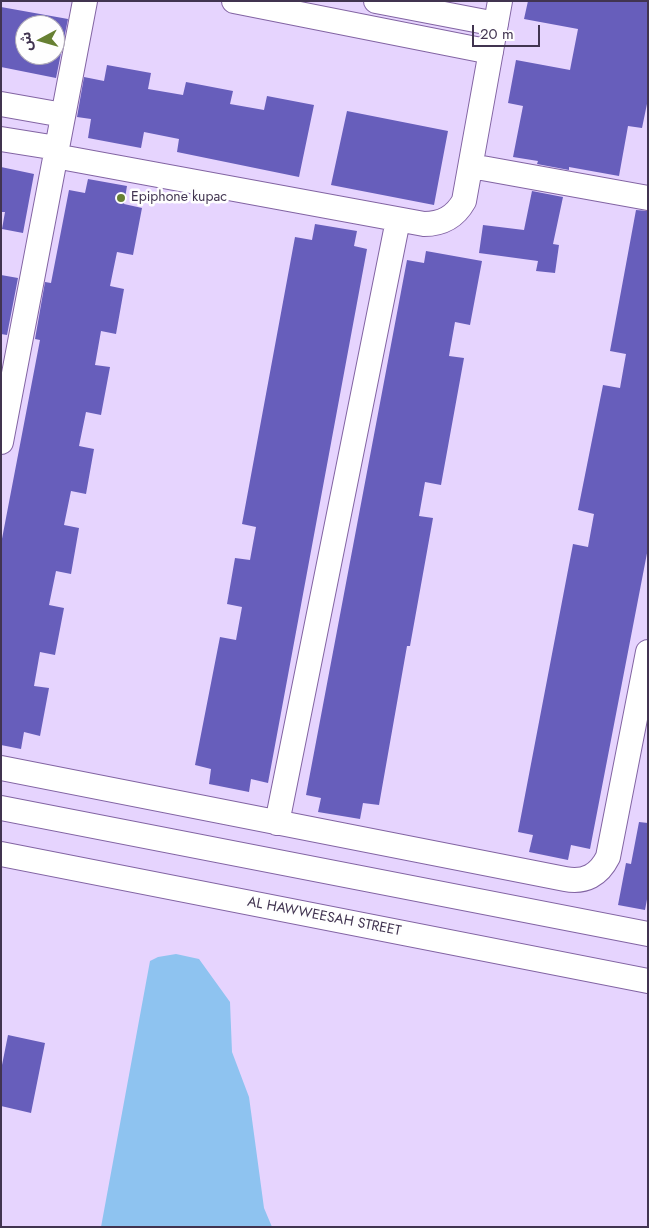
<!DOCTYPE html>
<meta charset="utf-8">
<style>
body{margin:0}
#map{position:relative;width:649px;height:1228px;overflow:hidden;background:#e6d4fe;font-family:Jost,"Noto Sans Arabic",sans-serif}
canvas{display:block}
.frame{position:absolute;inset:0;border:2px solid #413450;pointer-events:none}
.north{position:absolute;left:15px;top:15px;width:50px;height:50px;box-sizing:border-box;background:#fefefe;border:1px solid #b2adb8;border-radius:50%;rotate:264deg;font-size:14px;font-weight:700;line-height:20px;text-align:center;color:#413450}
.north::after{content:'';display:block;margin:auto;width:18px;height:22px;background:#678033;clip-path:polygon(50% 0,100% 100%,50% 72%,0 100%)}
.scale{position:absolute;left:472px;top:25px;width:68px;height:22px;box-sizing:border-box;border:2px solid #413450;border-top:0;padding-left:6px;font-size:15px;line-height:18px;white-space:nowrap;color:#413450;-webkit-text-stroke:4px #fefefe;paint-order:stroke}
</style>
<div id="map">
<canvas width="649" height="1228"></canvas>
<div class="frame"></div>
<div class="north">ش</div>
<div class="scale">20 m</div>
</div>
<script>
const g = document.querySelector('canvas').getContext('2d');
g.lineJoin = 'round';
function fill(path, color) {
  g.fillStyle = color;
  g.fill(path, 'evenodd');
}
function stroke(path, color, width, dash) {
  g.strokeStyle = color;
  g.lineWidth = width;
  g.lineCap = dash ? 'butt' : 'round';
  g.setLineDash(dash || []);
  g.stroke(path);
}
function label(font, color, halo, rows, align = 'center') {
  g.font = font + ' Jost,sans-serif';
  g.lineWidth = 5;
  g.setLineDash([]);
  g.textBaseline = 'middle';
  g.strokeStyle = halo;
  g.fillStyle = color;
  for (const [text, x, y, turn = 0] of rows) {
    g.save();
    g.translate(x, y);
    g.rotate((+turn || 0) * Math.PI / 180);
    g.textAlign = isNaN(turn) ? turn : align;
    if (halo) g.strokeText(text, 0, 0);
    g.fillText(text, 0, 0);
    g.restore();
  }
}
fill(new Path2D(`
 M176,954L199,959L230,1002L232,1052L249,1097L264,1208L272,1227H101L150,961L158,957Z`), '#8ec3f0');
fill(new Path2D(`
 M528,1H648V99L642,128L628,126L619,176L569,167V170L537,164L538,161L513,157L523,106L508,103L516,60L570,70L578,29L524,19Z
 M1,7L68,19L56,78L1,67ZM25,25H55V55H25Z
 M107,65L151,73L148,89L183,95L186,82L233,91L230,104L264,110L267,96L314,105L299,177L177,152L179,139L144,132L141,148L88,138L91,119L77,117L84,77L104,81Z
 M347,111L448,131L434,205L331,185Z
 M1,167L34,174L23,233L2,229L5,212H1Z
 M88,179L127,186L124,204L142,208L133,255L117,252L110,286L124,289L116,334L101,331L95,365L110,367L101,415L86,412L79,446L94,449L86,494L71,491L64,525L79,528L71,574L56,571L49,605L64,608L55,655L40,652L34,686L49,688L40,736L24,732L21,749L1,745V544L40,340L35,339L45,282L51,283L69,190L85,193Z
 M532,191L563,197L553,244L559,245L555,273L536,271L538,261L479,253L483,225L524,230Z
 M636,210L648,211V548L590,849L571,845L568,860L529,852L533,835L518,832L573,544L588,547L594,514L578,510L603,385L620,388L626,354L610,351Z
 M315,224L357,231L354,246L367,249L268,783L251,779L249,792L209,784L211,769L195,765L220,637L236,640L242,607L227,604L235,558L250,560L256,527L242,524L295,237L312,240Z
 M426,251L482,261L470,325L455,322L449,356L464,358L441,485L425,482L419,516L433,518L410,646H407L379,805L363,803L360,819L318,812L321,798L306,795L407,260L424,263Z
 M1,275L18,278L7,335L1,334Z
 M639,822L648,823V894L645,910L618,905L626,863L631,864Z
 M8,1035L45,1043L31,1113L1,1106V1070Z`), '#675ebb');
const street = new Path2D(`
 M234,1L491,52
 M376,1L496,24
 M1,104L63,115
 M1,139L57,148
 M55,156L424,224C442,224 455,217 464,201L500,1
 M471,166L648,198
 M1,442L85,1
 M1,768L565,879C585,883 599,875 608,857L648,652
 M1,808L648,934
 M277,823L398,220
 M1,854L648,981`);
stroke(street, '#8264a3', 26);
stroke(street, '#fff', 24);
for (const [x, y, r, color] of [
 [121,198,5,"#678033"]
]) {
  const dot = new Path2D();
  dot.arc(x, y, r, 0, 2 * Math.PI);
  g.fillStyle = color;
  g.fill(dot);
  stroke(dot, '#fefefe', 2);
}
label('14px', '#413450', '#fefefe', [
 ["Epiphone kupac",131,198]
], 'left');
label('14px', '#413450', '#fefefe', [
 ["AL HAWWEESAH STREET",324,917,11]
]);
</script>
